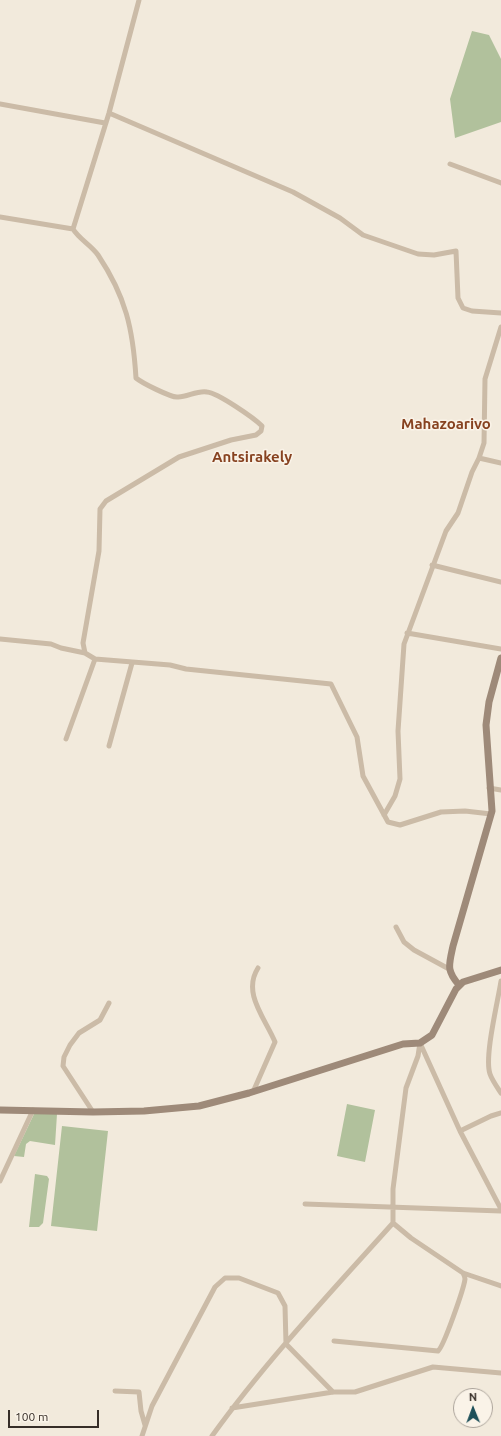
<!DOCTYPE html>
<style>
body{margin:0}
#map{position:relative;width:501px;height:1436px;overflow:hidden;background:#f2eadc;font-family:Ubuntu,sans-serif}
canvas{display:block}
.north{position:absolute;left:453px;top:1388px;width:40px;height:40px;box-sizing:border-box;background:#faf3e8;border:1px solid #aca49b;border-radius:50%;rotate:359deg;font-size:11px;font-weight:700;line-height:16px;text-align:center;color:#372e28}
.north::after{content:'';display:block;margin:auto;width:14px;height:18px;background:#1d4f59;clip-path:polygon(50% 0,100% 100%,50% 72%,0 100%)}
.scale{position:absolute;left:8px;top:1410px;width:91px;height:18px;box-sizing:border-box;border:2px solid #372e28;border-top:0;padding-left:5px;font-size:12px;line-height:14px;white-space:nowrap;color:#372e28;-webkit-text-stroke:3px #faf3e8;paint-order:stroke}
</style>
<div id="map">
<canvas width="501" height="1436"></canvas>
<div class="north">N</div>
<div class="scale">100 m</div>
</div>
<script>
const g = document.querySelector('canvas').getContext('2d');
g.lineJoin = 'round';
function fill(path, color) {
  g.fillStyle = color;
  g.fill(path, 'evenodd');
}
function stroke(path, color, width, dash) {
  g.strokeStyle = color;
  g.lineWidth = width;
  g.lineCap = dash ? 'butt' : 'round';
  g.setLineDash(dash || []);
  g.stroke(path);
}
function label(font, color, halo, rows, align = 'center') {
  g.font = font + ' Ubuntu,sans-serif';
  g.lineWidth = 3;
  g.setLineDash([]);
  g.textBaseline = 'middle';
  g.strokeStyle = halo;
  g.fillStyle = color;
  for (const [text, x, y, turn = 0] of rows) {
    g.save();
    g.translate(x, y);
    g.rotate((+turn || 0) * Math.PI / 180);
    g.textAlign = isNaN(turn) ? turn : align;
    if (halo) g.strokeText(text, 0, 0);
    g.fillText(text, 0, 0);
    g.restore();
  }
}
fill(new Path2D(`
 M472,31L489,35L501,59V122L455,138L450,99Z
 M347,1104L375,1110L365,1162L337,1156Z
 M34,1114H57L55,1145L30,1141L26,1144L24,1157L14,1156Z
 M62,1126L108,1131L97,1231L51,1226Z
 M35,1174L47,1176L49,1179L43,1223L39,1227H29Z`), '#b1c19c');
stroke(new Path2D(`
 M0,104L105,123
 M109,113L293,192L340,218L363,235L418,254L434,255L456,251L458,298L463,308L472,311L501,313
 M450,164L501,183
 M0,217L73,229
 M479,458L484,443L485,379L501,327
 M432,565L501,582
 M407,633L501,649
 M0,639L51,644L61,648L85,653L95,659L170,665L186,669L331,684L357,737L363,776L388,822L400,825L441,812L465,811L491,814
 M85,653L83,643L99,551L100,509L106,501L179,457L231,440L256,435L261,431L262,426C254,418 218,393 207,392C197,390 186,398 177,397C170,397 142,383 136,378C133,329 126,297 98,255C91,245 79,239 73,229L109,113L139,0
 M66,739L95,659
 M109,746L132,663
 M489,788L501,790
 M384,815L395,796L400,779L398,731L404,644L446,531L458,513L472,472L479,458L501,463
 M396,927L404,942L414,950L449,969
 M501,981C498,1001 484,1057 490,1074C492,1080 497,1087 501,1093
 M420,1043L418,1056L406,1088L393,1189V1223L411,1238L463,1273L501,1286
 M420,1043L460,1131L501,1209
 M253,1092L275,1042C265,1018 242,993 258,968
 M93,1112L63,1066L64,1057L70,1045L79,1033L100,1020L109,1003
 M460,1131L491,1116L501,1113
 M0,1181L33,1110
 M305,1204L501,1211
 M334,1341L438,1351C444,1346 464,1288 465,1279C465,1277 464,1275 463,1273
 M115,1391L139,1392L141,1411L145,1425
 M232,1408L333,1392H355L433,1367L501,1373
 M142,1436L152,1406L215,1287L225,1278H239L278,1293L285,1306L286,1344L333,1392
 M212,1436C266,1361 331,1292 393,1223`), '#cbbba7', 5);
stroke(new Path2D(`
 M459,985C446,970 449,965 453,946L492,811L486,725L489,702L501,658
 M0,1110L93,1112L144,1111L199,1106L249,1093L403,1044L420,1043L432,1035L456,989L463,982L501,970`), '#9e8a79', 7);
label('bold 15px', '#874220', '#faf3e8', [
 ["Mahazoarivo",446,424],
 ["Antsirakely",252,457]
]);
</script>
